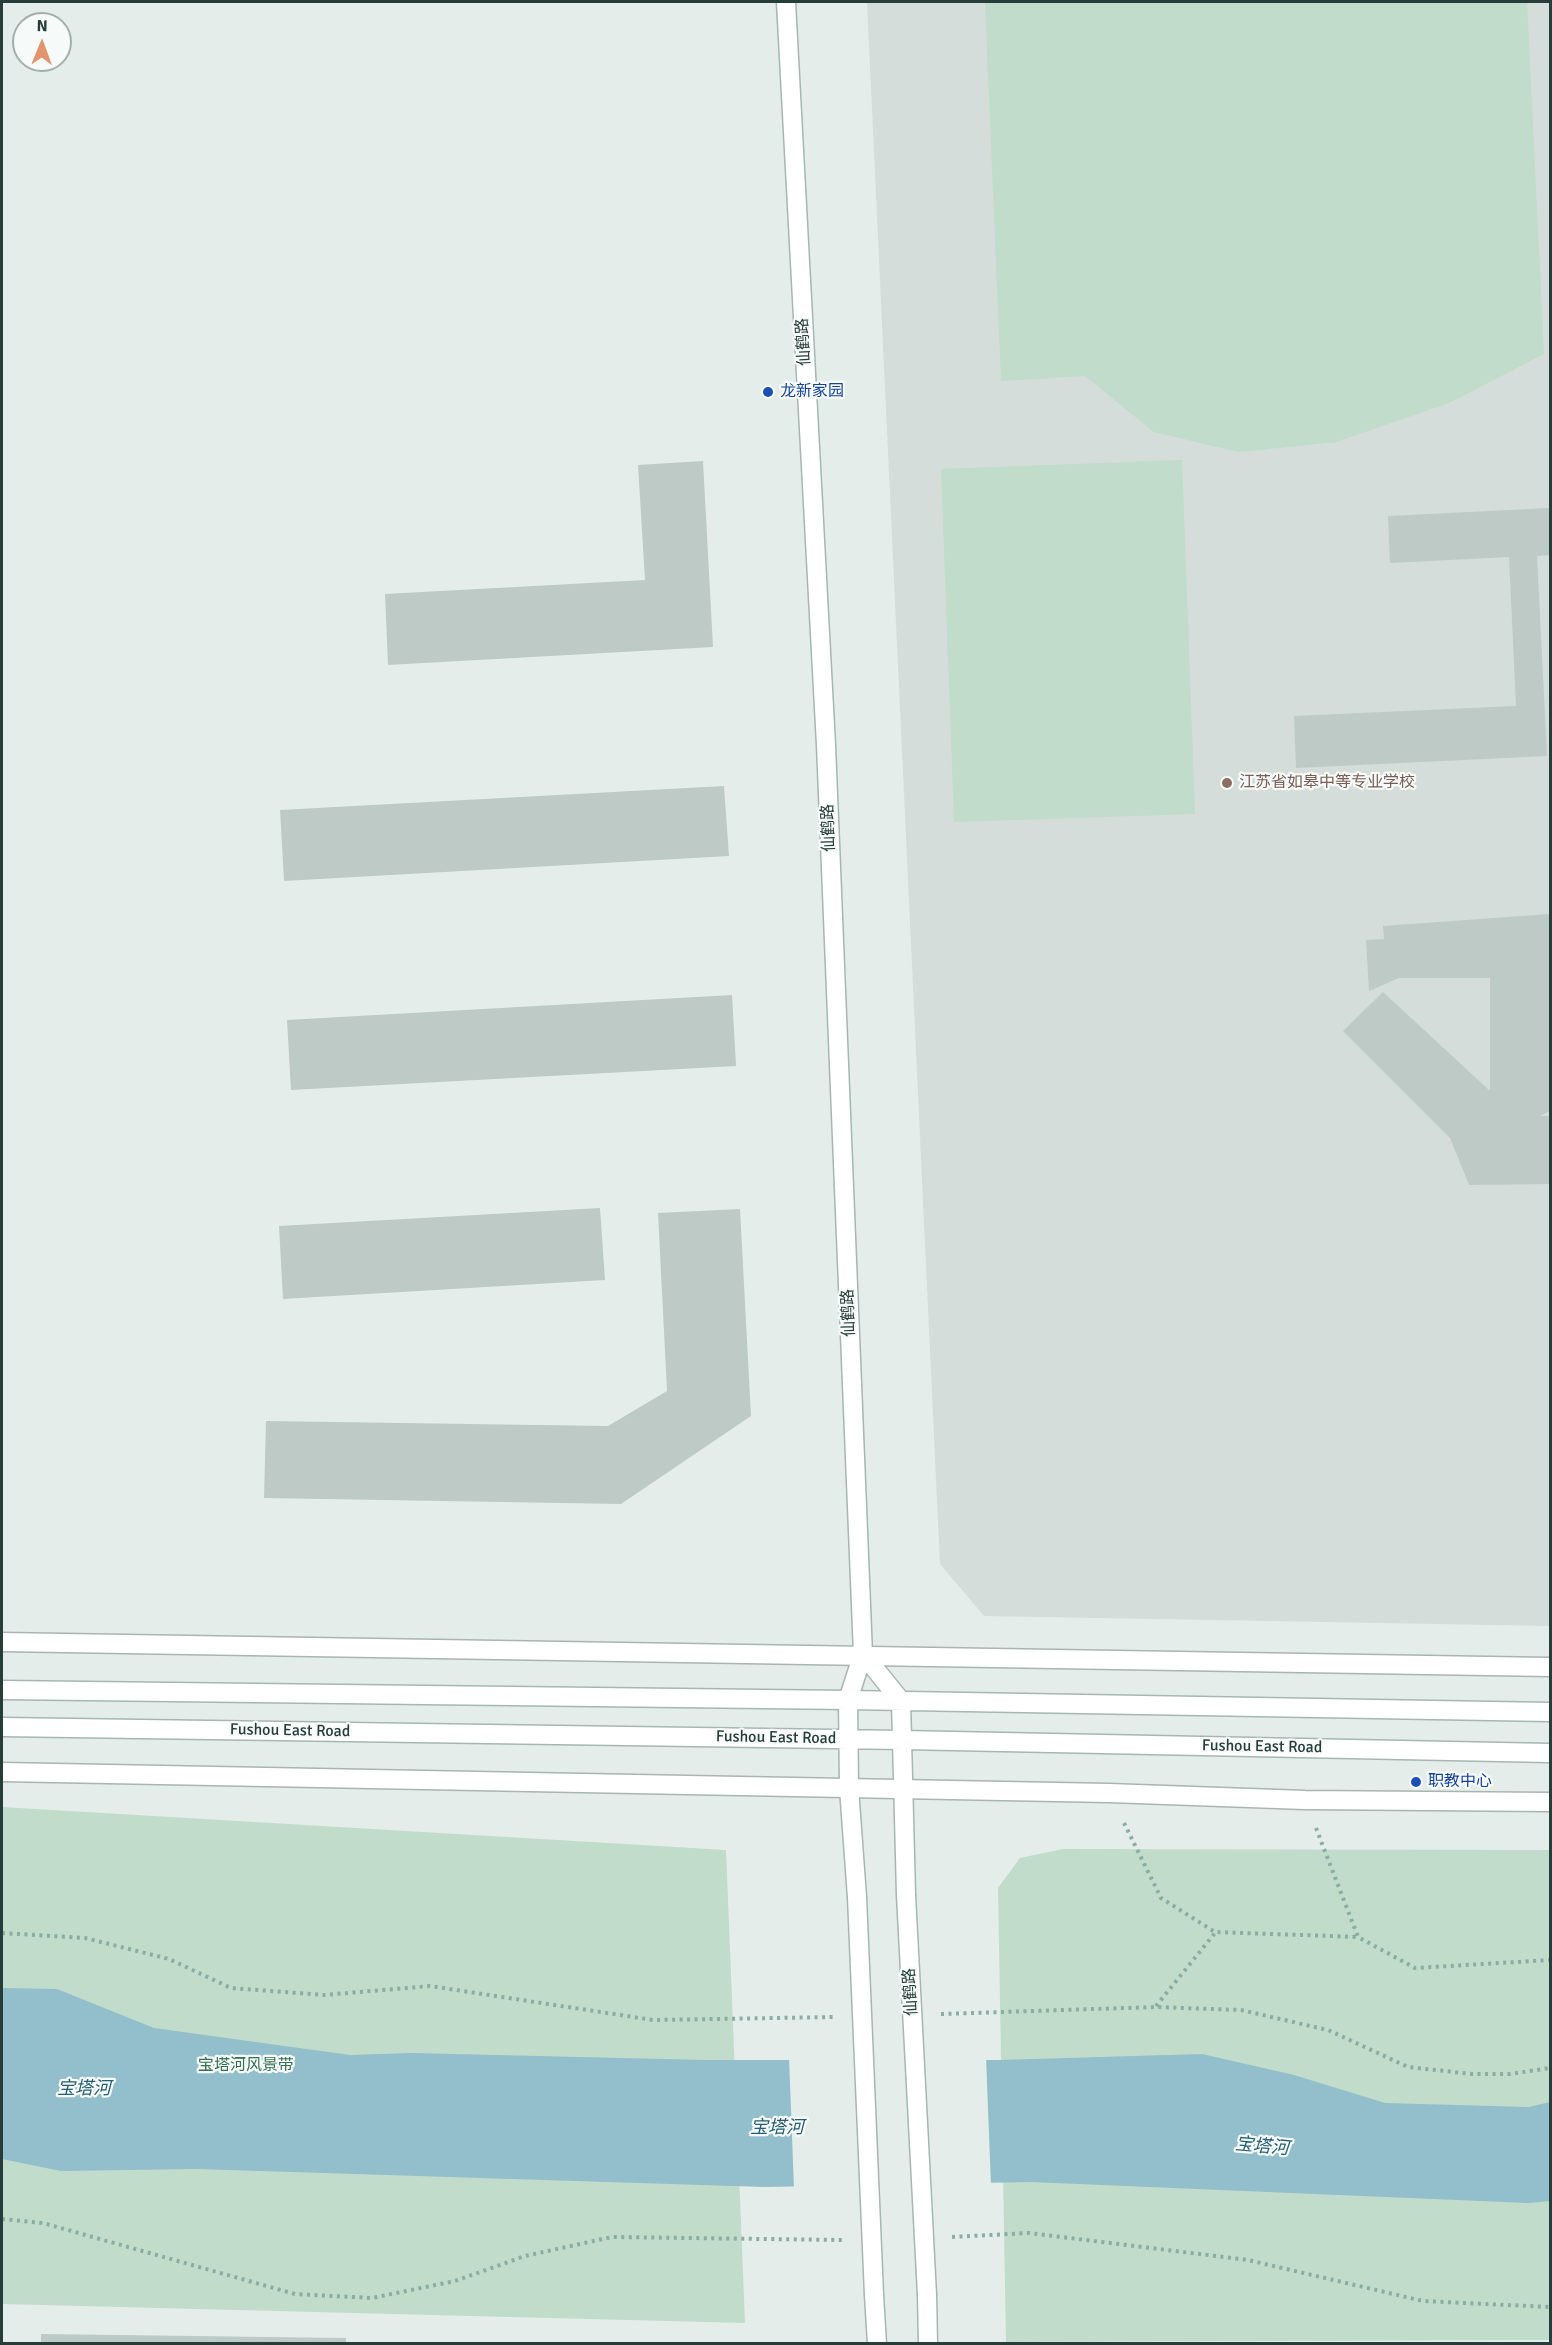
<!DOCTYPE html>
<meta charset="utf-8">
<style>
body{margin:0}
#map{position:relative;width:1552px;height:2345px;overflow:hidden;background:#e5edea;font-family:Signika,sans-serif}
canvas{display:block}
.frame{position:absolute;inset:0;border:3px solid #263d39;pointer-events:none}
.north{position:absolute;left:12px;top:12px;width:60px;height:60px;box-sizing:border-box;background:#f6faf8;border:2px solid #a3aeac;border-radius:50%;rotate:1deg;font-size:16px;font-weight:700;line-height:24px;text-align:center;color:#263d39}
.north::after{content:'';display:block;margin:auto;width:21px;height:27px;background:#e4946c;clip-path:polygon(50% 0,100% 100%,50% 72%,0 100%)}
</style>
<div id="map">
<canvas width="1552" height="2345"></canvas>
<div class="frame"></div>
<div class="north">N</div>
</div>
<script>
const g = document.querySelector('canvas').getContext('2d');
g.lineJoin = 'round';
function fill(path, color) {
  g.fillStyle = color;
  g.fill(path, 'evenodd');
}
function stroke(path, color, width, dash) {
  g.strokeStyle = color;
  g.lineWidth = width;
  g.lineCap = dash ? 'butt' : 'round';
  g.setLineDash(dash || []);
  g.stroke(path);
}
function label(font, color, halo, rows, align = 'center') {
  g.font = font + ' Signika,"Noto Sans SC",sans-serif';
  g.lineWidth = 4.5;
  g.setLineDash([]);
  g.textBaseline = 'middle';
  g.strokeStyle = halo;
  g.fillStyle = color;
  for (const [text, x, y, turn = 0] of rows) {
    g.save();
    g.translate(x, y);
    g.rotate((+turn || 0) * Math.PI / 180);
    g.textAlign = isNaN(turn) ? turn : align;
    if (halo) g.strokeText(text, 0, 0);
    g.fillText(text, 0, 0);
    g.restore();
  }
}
fill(new Path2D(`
 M867,2H1550V1626L984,1616L940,1564Z`), '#d4ddd9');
fill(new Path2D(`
 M985,2H1527L1544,354L1449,403L1336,442L1239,452L1154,432L1085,376L1001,381Z
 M1182,460L1195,814L954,822L941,469Z
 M2,1807L726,1850L745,2323L2,2304Z
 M1063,1849L1550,1850V2340L1006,2342L998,1888L1020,1858Z`), '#c1dcca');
fill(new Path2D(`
 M2,1988L57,1989L154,2028L350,2055L412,2053L705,2060H999L1202,2054L1294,2075L1385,2103L1529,2107L1550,2102V2201L1528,2203L1031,2182L765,2187L197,2169L61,2171L2,2159Z`), '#93becc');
fill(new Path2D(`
 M789,2057H986L991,2186L794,2189Z`), '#e5edea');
fill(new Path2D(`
 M703,461L713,647L388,665L385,594L645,580L638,465Z
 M1550,508V555L1537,556L1547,756L1296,768L1294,716L1516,706L1509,557L1390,563L1388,516Z
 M724,786L729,856L284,881L280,810Z
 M1550,914V1111L1540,1116H1550V1184L1469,1185L1450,1138L1343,1031L1383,992L1490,1091V978H1399L1369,991L1366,940L1384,939L1383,926Z
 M732,995L736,1066L291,1090L287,1020Z
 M600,1208L605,1280L283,1299L279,1226Z
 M740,1209L751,1416L621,1504L264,1498L266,1421L608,1426L667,1391L658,1213Z
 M41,2334L346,2338V2344H41Z`), '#becac6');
const street = new Path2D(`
 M2,1642L1550,1667
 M2,1772L1109,1793L1305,1800L1550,1802`);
const secondary = new Path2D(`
 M786,2L826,745L863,1654L848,1700L849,1788L857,1897
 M863,1654L901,1701L906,1895
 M2,1690L848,1700L1550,1712
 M2,1727L903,1740L1550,1753
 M874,2295L877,2344
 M927,2295L928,2344`);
stroke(street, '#a8b5b1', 21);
stroke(secondary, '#a5b7b3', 21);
stroke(new Path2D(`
 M1124,1823L1161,1898L1215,1932L1358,1937
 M1316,1828L1358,1937L1415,1968L1550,1960
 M2,1933L85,1938L169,1959L231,1988L324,1995L430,1986L653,2020L834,2017
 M1156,2006L1215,1933
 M941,2014L1156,2007L1241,2010L1328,2030L1408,2067L1472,2074H1510L1550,2068
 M2,2219L43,2223L295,2294L372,2298L455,2281L525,2256L612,2237L842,2240
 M952,2237L1029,2233L1248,2260L1423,2301L1550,2307`), '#89ada5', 4, [3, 4.5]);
stroke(street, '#fff', 18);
stroke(secondary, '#fff', 18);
const secondaryBridge = new Path2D(`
 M906,1895L927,2295
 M857,1897L874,2295`);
stroke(secondaryBridge, '#a5b7b3', 21, []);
stroke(secondaryBridge, '#fff', 18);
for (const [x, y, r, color] of [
 [768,392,6,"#1a4fb4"],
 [1227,783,6,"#8d6e63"],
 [1416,1782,6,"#1a4fb4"]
]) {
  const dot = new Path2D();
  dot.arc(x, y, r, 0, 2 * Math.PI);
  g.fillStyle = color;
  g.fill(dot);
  stroke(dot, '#f6faf8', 2);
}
label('16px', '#263d39', '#f6faf8', [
 ["仙鹤路",804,342,-93],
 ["仙鹤路",829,828,-92],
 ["仙鹤路",849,1313,-92],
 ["Fushou East Road",290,1731,1],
 ["Fushou East Road",776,1738,1],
 ["Fushou East Road",1262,1747,1],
 ["仙鹤路",911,1992,-93]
]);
label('16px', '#164399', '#f6faf8', [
 ["龙新家园",780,392],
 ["职教中心",1428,1782]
], 'left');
label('16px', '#785e54', '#f6faf8', [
 ["江苏省如皋中等专业学校",1239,783]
], 'left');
label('16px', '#347051', '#f6faf8', [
 ["宝塔河风景带",246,2066]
]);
label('italic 18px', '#265f73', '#f6faf8', [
 ["宝塔河",84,2089],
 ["宝塔河",777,2128],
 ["宝塔河",1262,2147,5]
]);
</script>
